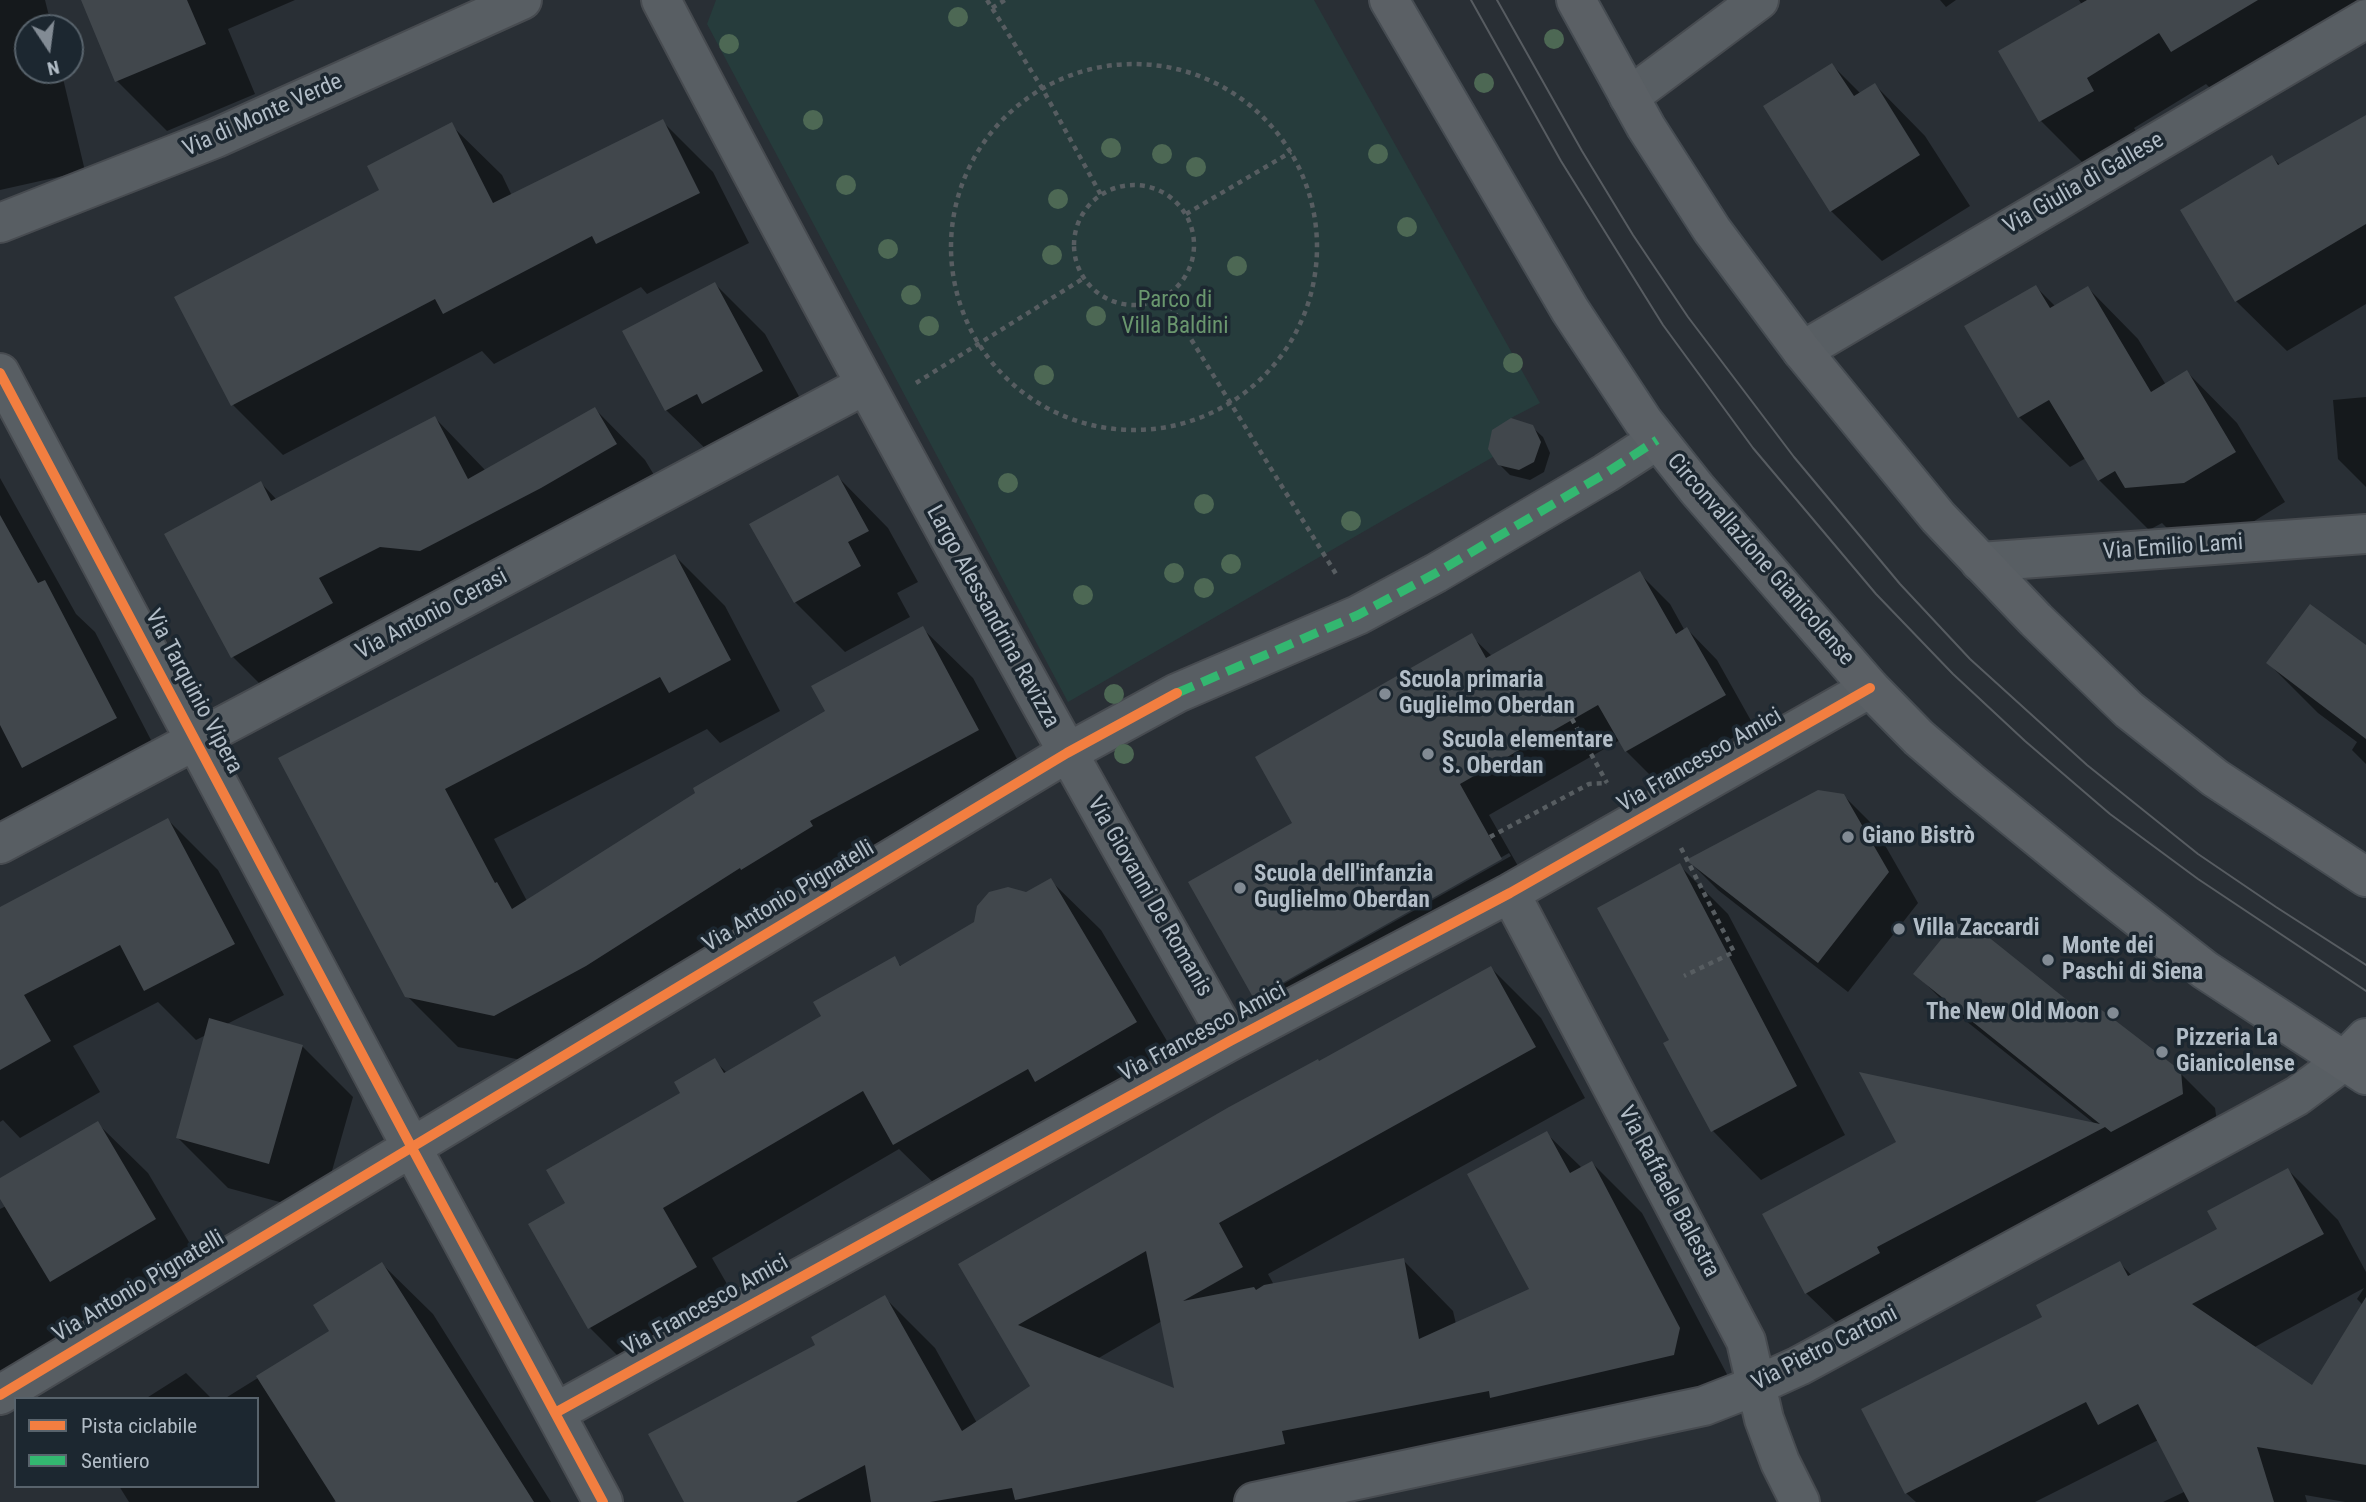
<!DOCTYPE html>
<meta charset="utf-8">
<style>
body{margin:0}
#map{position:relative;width:2366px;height:1502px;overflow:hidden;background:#292f35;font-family:"Roboto Condensed",sans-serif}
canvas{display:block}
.legend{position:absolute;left:14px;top:1397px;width:245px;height:91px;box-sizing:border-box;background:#1c2730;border:2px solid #58636c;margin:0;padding:9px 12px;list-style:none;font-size:21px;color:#b2bdc7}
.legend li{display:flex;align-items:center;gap:14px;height:35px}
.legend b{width:35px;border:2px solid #58636c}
.north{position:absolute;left:14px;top:14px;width:70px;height:70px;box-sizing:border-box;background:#1c2730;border:2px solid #58636c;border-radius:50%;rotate:167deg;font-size:19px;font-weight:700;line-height:28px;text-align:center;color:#b2bdc7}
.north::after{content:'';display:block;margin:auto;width:24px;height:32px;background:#828b94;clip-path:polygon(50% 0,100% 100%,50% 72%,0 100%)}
</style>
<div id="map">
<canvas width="2366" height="1502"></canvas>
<ul class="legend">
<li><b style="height:9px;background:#f27e40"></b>Pista ciclabile</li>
<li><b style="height:9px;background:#33b770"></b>Sentiero</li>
</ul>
<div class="north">N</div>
</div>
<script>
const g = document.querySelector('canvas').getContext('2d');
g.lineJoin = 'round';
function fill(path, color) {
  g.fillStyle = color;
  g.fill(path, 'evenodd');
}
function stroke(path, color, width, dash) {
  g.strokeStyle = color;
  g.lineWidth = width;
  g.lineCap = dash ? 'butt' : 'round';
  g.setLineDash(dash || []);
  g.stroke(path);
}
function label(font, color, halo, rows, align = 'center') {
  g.font = font + ' "Roboto Condensed",sans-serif';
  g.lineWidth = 7;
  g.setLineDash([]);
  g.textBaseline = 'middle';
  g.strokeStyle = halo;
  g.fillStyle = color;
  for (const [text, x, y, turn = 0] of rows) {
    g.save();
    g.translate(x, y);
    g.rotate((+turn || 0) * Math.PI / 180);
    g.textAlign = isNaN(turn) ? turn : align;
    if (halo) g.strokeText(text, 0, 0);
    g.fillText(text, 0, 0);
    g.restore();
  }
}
fill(new Path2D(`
 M716,0H1314L1540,403L1511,418L1493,457L1068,702L707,24Z`), '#263c3c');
fill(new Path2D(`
 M0,0H45L52,28H28V70H61L85,171L0,190Z
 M83,0H295L228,29L255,94L167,131L117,81Z
 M1940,0H1956L1946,7Z
 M2079,0H2366L2222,100L2206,84L2134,128L2142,140L2090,170L2041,121L2082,5Z
 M1832,65L1861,94L1875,85L1925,136L1970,206L1882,261L1831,211Z
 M2366,117V304L2287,351L2236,301L2272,157L2281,166Z
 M662,121L713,172L749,243L647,294L641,287L494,364L482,351L283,455L233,405L381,191L451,125L502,175L512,196Z
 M715,284L765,334L813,422L717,460L666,410Z
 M2036,287L2056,307L2088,288L2138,339L2166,385L2187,372L2237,423L2285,502L2235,533L2177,538L2162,523L2149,530L2099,480L2086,458L2070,467L2019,417Z
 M2366,397V487L2338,459L2333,400Z
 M595,409L645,460L666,495L283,707L233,657L261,483L277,500L435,418L486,471Z
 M1532,427L1543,437L1550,453L1544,472L1530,480L1510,475L1499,464Z
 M838,477L888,528L918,582L897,593L910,617L845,652L795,602Z
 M0,478L76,614L95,632L166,769L0,845Z
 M675,556L725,606L780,711L720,743L707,729L494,839L527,901L827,711L922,628L973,678L1029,781L545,1065L458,1047L407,996L281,759Z
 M1640,574L1670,604L1685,631L1687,629L1717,660L1754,726L1656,781L1626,751L1620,740L1489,815L1531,889L1285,1028L1255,998L1294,823L1471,636L1493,657ZM1509,853L1511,856L1262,996V992Z
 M2366,648V764L2352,750L2357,742L2318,713L2268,663Z
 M1844,796L1874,826L1918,903L1848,992L1718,890L1688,860Z
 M168,820L218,870L284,995L225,1025L302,1046L353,1097L320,1213L228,1188L178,1138L206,1035L196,1040L158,1002L73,1046L100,1092L20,1138L3,1120L0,1122V910Z
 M1679,865L1728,914L1845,1135L1761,1180L1713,1131L1666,1043L1671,1040Z
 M1050,880L1101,930L1186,1073L945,1194L899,1149L712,1258L746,1317L640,1378L590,1328L568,1203L715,1061L727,1073L823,1017L894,959L902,967Z
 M1491,968L1541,1018L1585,1098L1268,1274L1274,1285L1403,1260L1453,1311L1456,1324L1531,1289L1546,1133L1582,1168L1592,1163L1642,1213L1730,1380L1294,1502H686L818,1346L885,1298L935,1348L977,1423L1032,1387L961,1265ZM1162,1321L1176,1391L1097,1359Z
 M1916,974L2082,1014L2179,1072L2215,1108L2218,1129L2142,1162L1911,1282L1914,1288L1842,1328L1806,1293L1764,1215L2095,1124L1951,1009Z
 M97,1123L148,1173L205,1269L0,1392V1209L6,1206L0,1195V1180Z
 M2288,1170L2338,1220L2366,1272V1502H2345L2305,1495L2307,1502H2163L2186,1491L2220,1409L2035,1502H1916L1906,1493L2045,1317L2120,1263L2132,1276L2220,1230ZM2364,1288L2357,1299L2363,1305L2312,1388L2253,1348Z
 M382,1264L433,1314L551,1502H341L338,1499L334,1502H129L119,1486H257V1399H224L332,1332Z
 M186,1373L212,1399H145Z`), '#0007');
fill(new Path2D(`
 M81,0H187L206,44L115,82Z
 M2087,0H2258L2171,52L2159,33L2087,78L2094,91L2039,122L1998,51Z
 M1832,63L1854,96L1875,83L1920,155L1830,212L1763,106Z
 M2366,115V224L2235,302L2180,210L2272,155L2278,165Z
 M663,119L700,193L596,244L592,236L443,314L435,299L231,406L174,297L379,190L367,166L452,122L493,203Z
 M715,282L763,371L702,404L697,394L665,411L622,331Z
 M2036,285L2050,308L2088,286L2151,392L2187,370L2236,452L2184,483L2125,488L2115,471L2098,481L2049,400L2018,418L1964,326Z
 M595,407L617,444L541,488L420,551L380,547L319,578L333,603L231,658L164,534L261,481L271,501L435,416L468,479Z
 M1511,418L1533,425L1541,442L1534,462L1519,470L1498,465L1488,449L1492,430Z
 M838,475L869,531L848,542L861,566L794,603L749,524Z
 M0,515L38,583L45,580L117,718L22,768L0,725Z
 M675,554L731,660L669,693L660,677L445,789L495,883L497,882L512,909L695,793L693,788L825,711L811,686L923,626L979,730L810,821L813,826L741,870L740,868L586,966L494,1016L405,997L278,758Z
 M1640,571L1676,634L1687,627L1726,695L1625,752L1598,705L1460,784L1502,859L1254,999L1188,882L1292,823L1255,757L1472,633L1486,658Z
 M2310,604L2366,645V739L2266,663Z
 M1818,790L1844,794L1889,872L1818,963L1686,860Z
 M168,818L235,944L144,991L120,945L24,995L51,1041L0,1070V907Z
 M1680,863L1797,1086L1711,1132L1663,1043L1669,1040L1597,908Z
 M1051,878L1137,1022L1035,1082L1028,1069L893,1145L863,1091L663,1208L697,1267L588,1329L528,1224L565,1203L546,1170L680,1093L674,1082L715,1058L724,1073L821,1016L813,1002L895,956L900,966L974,922L977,906L989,892L1008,887L1026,892Z
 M1961,915L2082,1012L2090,1001L2181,1071L2183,1094L2111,1132L2105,1127L1877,1247L1880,1253L1805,1294L1762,1214L1896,1142L1859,1072L2100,1124L1913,974Z
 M1491,966L1536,1047L1219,1223L1243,1267L1183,1301L1254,1287L1256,1290L1264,1285L1404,1258L1419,1339L1529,1289L1467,1174L1547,1131L1570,1173L1592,1161L1680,1328L1674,1355L1490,1398L1489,1391L1282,1431L1285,1444L1015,1500L1012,1488L930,1502H871L865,1465L796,1502H684L648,1434L815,1345L811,1337L885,1295L962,1431L1030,1386L958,1264L1229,1107L1318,1059L1319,1061ZM1146,1251L1174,1388L1018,1325Z
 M209,1018L303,1045L269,1164L176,1138Z
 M98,1121L156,1219L50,1282L0,1199V1178Z
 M2288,1168L2324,1234L2192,1304L2312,1385L2366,1297V1465L2257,1447L2274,1502H2189L2138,1404L2098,1425L2086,1402L1905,1494L1861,1409L2042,1317L2036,1305L2120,1261L2128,1276L2217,1229L2207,1211Z
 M382,1262L534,1502H336L256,1376L329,1331L313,1305Z`), '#41474c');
const minor = new Path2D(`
 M661,0C844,351 1035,697 1230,1041
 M1629,97L1759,0
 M0,223L216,138L522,0
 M1802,351L2366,19
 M0,373L412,1148L603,1502
 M1980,562L2366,534
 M0,844L865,385
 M1510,893L1746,1341L1764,1419L1780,1462L1800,1502
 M0,1395L1067,753L1177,693L1358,615L1436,573L1606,473L1657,440
 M555,1413L1230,1041L1510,893L1870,688
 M1254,1502L1704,1406L1755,1386L1799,1366L2259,1117L2297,1096L2344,1061`);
const major = new Path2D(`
 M1389,0L1570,310L1643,421L1697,489L1870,688L1919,738L1969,781L2100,888L2205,970L2366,1075
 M1576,0L1646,127L1712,230L1802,351L1938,517L2036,620L2129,710L2215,778L2366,877
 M2344,1061L2366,1038`);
stroke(minor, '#474b50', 42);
stroke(major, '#464c52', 42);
stroke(new Path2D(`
 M987,0L1042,88L1101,195
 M992,8L1005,0
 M951 247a183 183 0 1 1 366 0a183 183 0 1 1-366 0Z
 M1074 245a60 60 0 1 1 120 0a60 60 0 1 1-120 0Z
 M1186,214L1291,152
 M1165,297L1336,574
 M916,383L1084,278
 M1567,710L1607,783
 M1490,837L1589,784L1607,783
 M1681,848L1734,952L1684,976`), '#575d61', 4.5, [5, 5]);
stroke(minor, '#585e63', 38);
stroke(major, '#5b6065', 38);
stroke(new Path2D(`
 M1471,0L1561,161L1663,325L1753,448L1876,594L1953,674L2025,741L2110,814L2198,879L2366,991
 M1497,0L1582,151L1633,235L1688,317L1794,457L1900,584L1970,659L2087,765L2198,854L2276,907L2366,965`), '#575c61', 2);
stroke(new Path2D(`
 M1177,693L1358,615L1436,573L1606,473L1657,440`), '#33b770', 9, [18, 9]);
stroke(new Path2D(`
 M0,373L412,1148L603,1502
 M0,1395L1067,753L1177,693
 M555,1413L1230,1041L1510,893L1870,688`), '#f27e40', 10);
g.fillStyle = '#4d6854';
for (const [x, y] of [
 [958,17],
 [1554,39],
 [729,44],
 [1484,83],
 [813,120],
 [1111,148],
 [1162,154],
 [1378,154],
 [1196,167],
 [846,185],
 [1058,199],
 [1407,227],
 [888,249],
 [1052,255],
 [1237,266],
 [911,295],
 [1096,316],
 [929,326],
 [1513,363],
 [1044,375],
 [1008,483],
 [1204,504],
 [1351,521],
 [1231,564],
 [1174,573],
 [1204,588],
 [1083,595],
 [1114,694],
 [1124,754]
]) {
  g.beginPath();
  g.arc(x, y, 10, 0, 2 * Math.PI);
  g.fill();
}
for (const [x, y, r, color] of [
 [1385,694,7,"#828b94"],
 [1428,754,7,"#828b94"],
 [1848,837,7,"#828b94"],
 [1240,888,7,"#828b94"],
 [1899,929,7,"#828b94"],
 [2048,960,7,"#828b94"],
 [2113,1013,7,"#828b94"],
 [2162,1052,7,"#828b94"]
]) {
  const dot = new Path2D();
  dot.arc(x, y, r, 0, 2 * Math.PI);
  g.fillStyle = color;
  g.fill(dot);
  stroke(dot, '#1c2730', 2.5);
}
label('23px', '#b2bdc7', '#1c2730', [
 ["Via di Monte Verde",263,116,-24],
 ["Via Giulia di Gallese",2084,184,-30],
 ["Via Emilio Lami",2173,548,-4],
 ["Circonvallazione Gianicolense",1760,560,49],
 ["Via Antonio Cerasi",432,615,-28],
 ["Largo Alessandrina Ravizza",992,617,61],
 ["Via Tarquinio Vipera",193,692,62],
 ["Via Francesco Amici",1700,761,-30],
 ["Via Antonio Pignatelli",789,897,-31],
 ["Via Giovanni De Romanis",1149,897,60],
 ["Via Francesco Amici",1203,1033,-28],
 ["Via Raffaele Balestra",1668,1192,62],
 ["Via Antonio Pignatelli",139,1287,-31],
 ["Via Francesco Amici",706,1306,-29],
 ["Via Pietro Cartoni",1825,1349,-27]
]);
label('23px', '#6a976e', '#1c2730', [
 ["Parco di",1175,301],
 ["Villa Baldini",1175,327]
]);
label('bold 23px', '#b2bdc7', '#1c2730', [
 ["Scuola primaria",1399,681],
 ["Guglielmo Oberdan",1399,707],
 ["Scuola elementare",1442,741],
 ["S. Oberdan",1442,767],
 ["Giano Bistrò",1862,837],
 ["Scuola dell'infanzia",1254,875],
 ["Guglielmo Oberdan",1254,901],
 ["Villa Zaccardi",1913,929],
 ["Monte dei",2062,947],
 ["Paschi di Siena",2062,973],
 ["The New Old Moon",2099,1013,"right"],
 ["Pizzeria La",2176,1039],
 ["Gianicolense",2176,1065]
], 'left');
</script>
